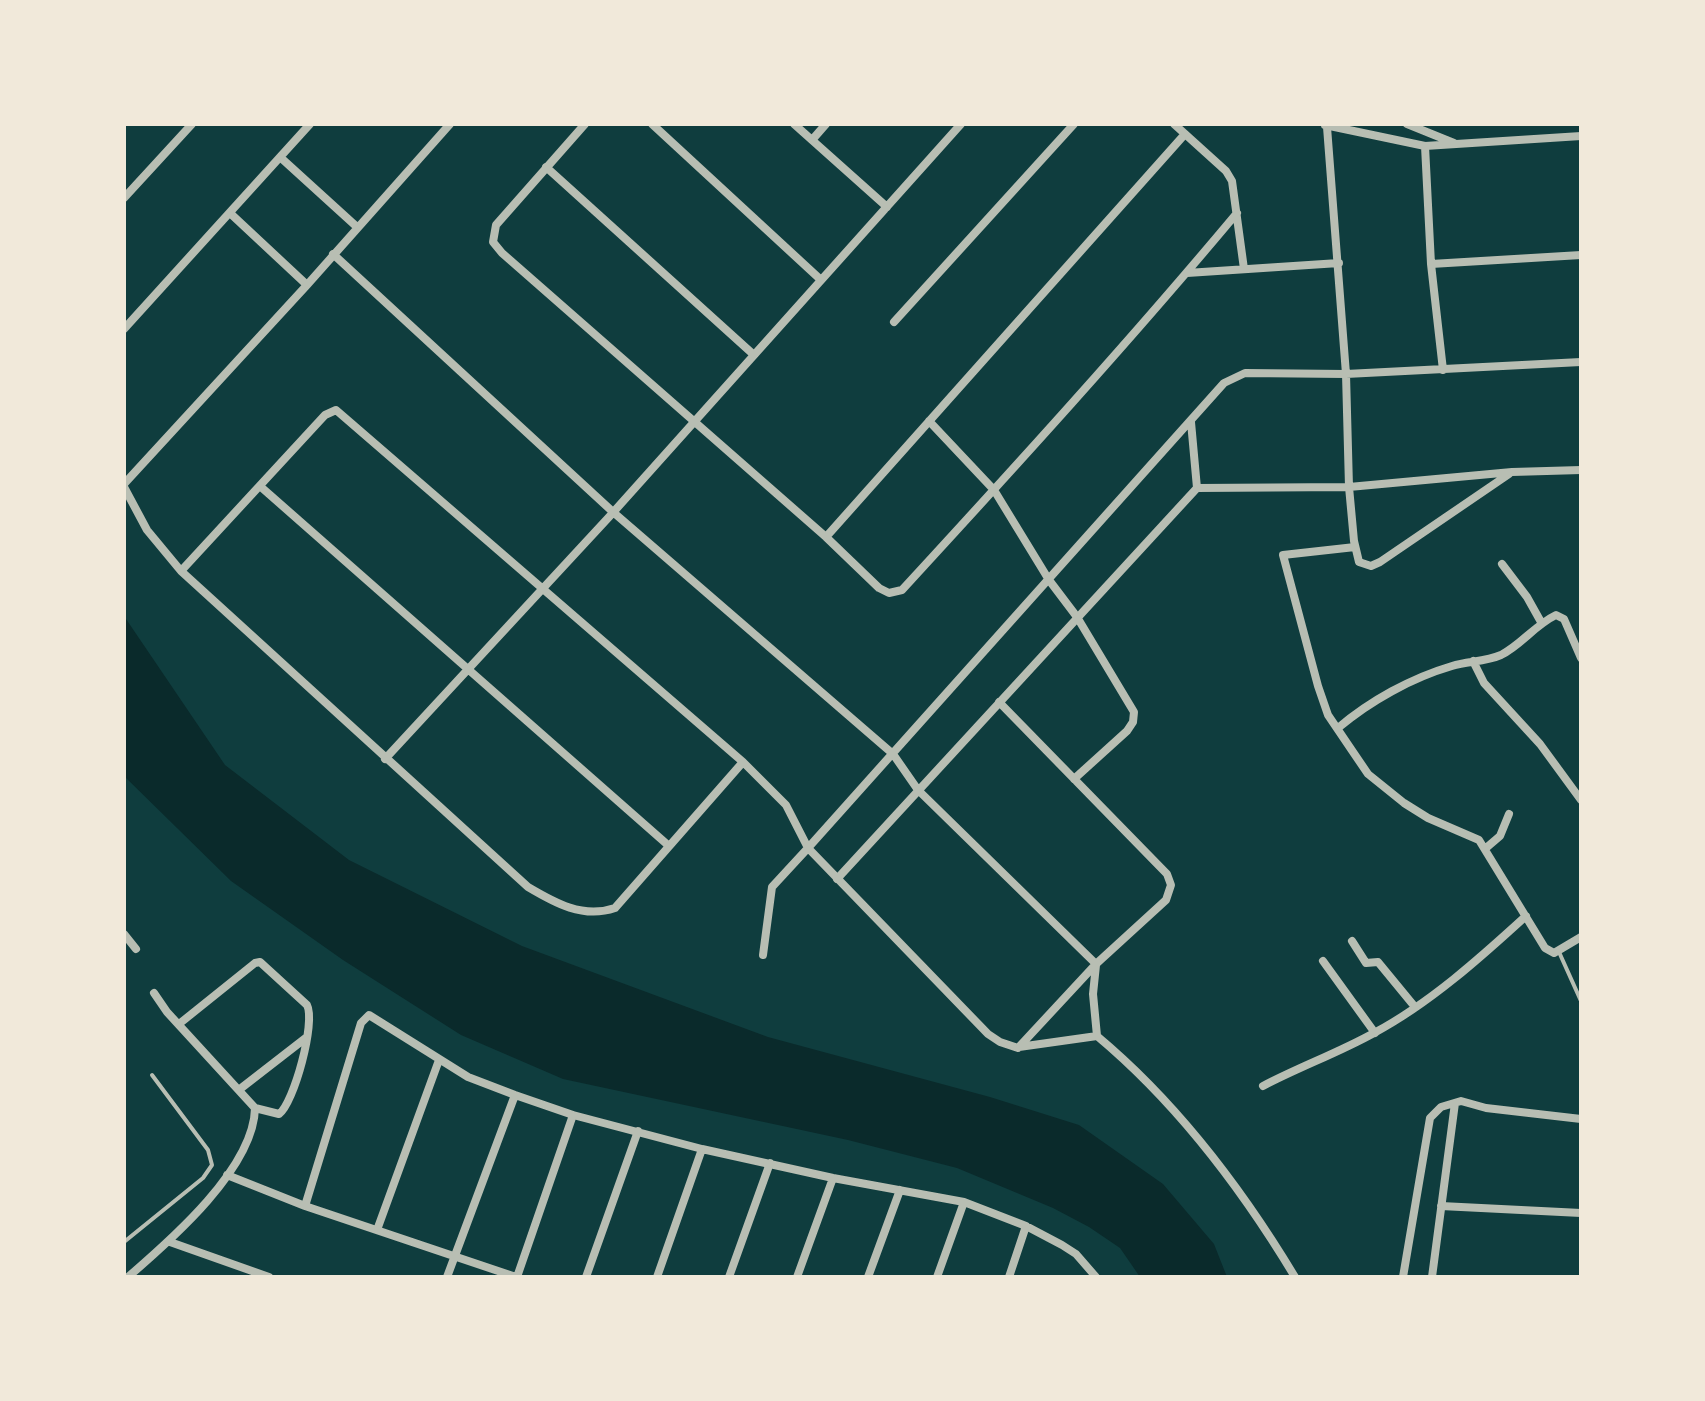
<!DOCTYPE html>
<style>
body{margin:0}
#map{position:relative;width:1705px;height:1401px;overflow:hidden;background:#0f3d3e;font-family:Helvetica,sans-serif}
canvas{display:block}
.frame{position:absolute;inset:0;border:126px solid #f1e9da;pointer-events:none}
</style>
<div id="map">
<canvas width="1705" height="1401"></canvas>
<div class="frame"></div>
</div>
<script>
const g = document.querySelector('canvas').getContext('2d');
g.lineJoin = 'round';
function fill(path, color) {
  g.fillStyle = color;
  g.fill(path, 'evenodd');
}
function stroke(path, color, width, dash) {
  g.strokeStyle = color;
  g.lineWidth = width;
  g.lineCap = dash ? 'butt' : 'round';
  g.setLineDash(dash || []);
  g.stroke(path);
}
fill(new Path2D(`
 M124,616L225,765L349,860L522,946L768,1037L990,1097L1079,1125L1163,1184L1214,1244L1227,1277H1140L1120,1248L1089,1227L1053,1208L957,1168L848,1140L563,1079L461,1035L343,960L231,881L124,776Z`), '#0a2a2b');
stroke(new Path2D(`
 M1559,952L1581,1001
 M124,1242L203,1178L212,1165L208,1150L152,1075`), '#b8beb3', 4);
stroke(new Path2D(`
 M585,124L496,225L493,242L502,253L826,537L879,588L889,593L902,590C1016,466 1129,342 1237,213
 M652,124L821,280
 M794,124L887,207
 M1174,124L1226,171L1232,181L1244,269
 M1407,124L1454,143
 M1325,125L1425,146L1581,136
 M1327,127L1346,374L1349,487L1354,541L1359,562L1371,566L1380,562L1509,474
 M812,140L826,124
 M1425,146L1431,264L1443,370
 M280,157L357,227
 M546,167L754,355
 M124,198L192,124
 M231,214L307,285
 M333,254L613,512L893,754L918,790L1096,964
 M1431,264L1581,255
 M1187,273L1339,263
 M894,322L1074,124
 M124,329L310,124
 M929,421L994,490L1049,580L1077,617L1134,712L1133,722L1127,731L1074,779
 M1191,422L1197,488
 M124,484L307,285L450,124
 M124,487L147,530L181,571L528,887C555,903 583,919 615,908L743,762
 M261,487L669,846
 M826,537L1185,134
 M1355,547L1283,555L1318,686L1328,715L1351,749L1368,774L1404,803L1428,818L1479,840L1545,948L1554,953L1581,937
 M1502,564L1527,597L1541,622
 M181,571L325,415L336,410L743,762L786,805L808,848L988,1034L1000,1042L1018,1048L1096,964L1166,900L1171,885L1167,874L999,702
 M1473,661L1484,683L1540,744L1581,800
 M1338,728C1370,701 1411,678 1452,666C1468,661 1485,662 1501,655C1521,645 1535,625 1556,615L1564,619L1581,658
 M385,759L609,517L961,124
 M1486,848L1500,836L1509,814
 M837,879L1197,488L1349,487L1512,472L1581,470
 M124,934L136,949
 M1352,941L1366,963L1378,962L1415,1007
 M763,955L772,887L808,848L1224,383L1245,373L1346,374L1581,362
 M1323,961L1375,1033
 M1096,965L1093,994L1097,1036C1176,1102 1242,1189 1295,1277
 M179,1024L255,963L260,962L307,1005C316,1022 294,1103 279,1114L255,1108
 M1019,1047L1097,1036
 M1263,1086C1299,1067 1338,1053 1374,1033C1430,1003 1480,958 1526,916
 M240,1089L307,1037
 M227,1175L305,1206L516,1277
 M305,1206L361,1023L369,1015L468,1077L515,1095L573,1115L702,1149L833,1178L964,1202L1026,1226L1062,1245L1076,1254L1096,1277
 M1441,1206L1581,1213
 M377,1230L439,1060
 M170,1242L269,1277
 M128,1277C171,1240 254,1168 255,1108L167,1012L154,993
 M447,1277L515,1095
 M517,1277L573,1115
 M586,1277L638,1131
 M657,1277L702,1149
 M729,1277L770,1163
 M797,1277L833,1178
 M868,1277L900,1190
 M937,1277L964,1202
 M1009,1277L1026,1226
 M1403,1277L1430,1118L1441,1107L1461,1101L1486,1108L1581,1119
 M1432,1277L1455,1103`), '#b8beb3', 8);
</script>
